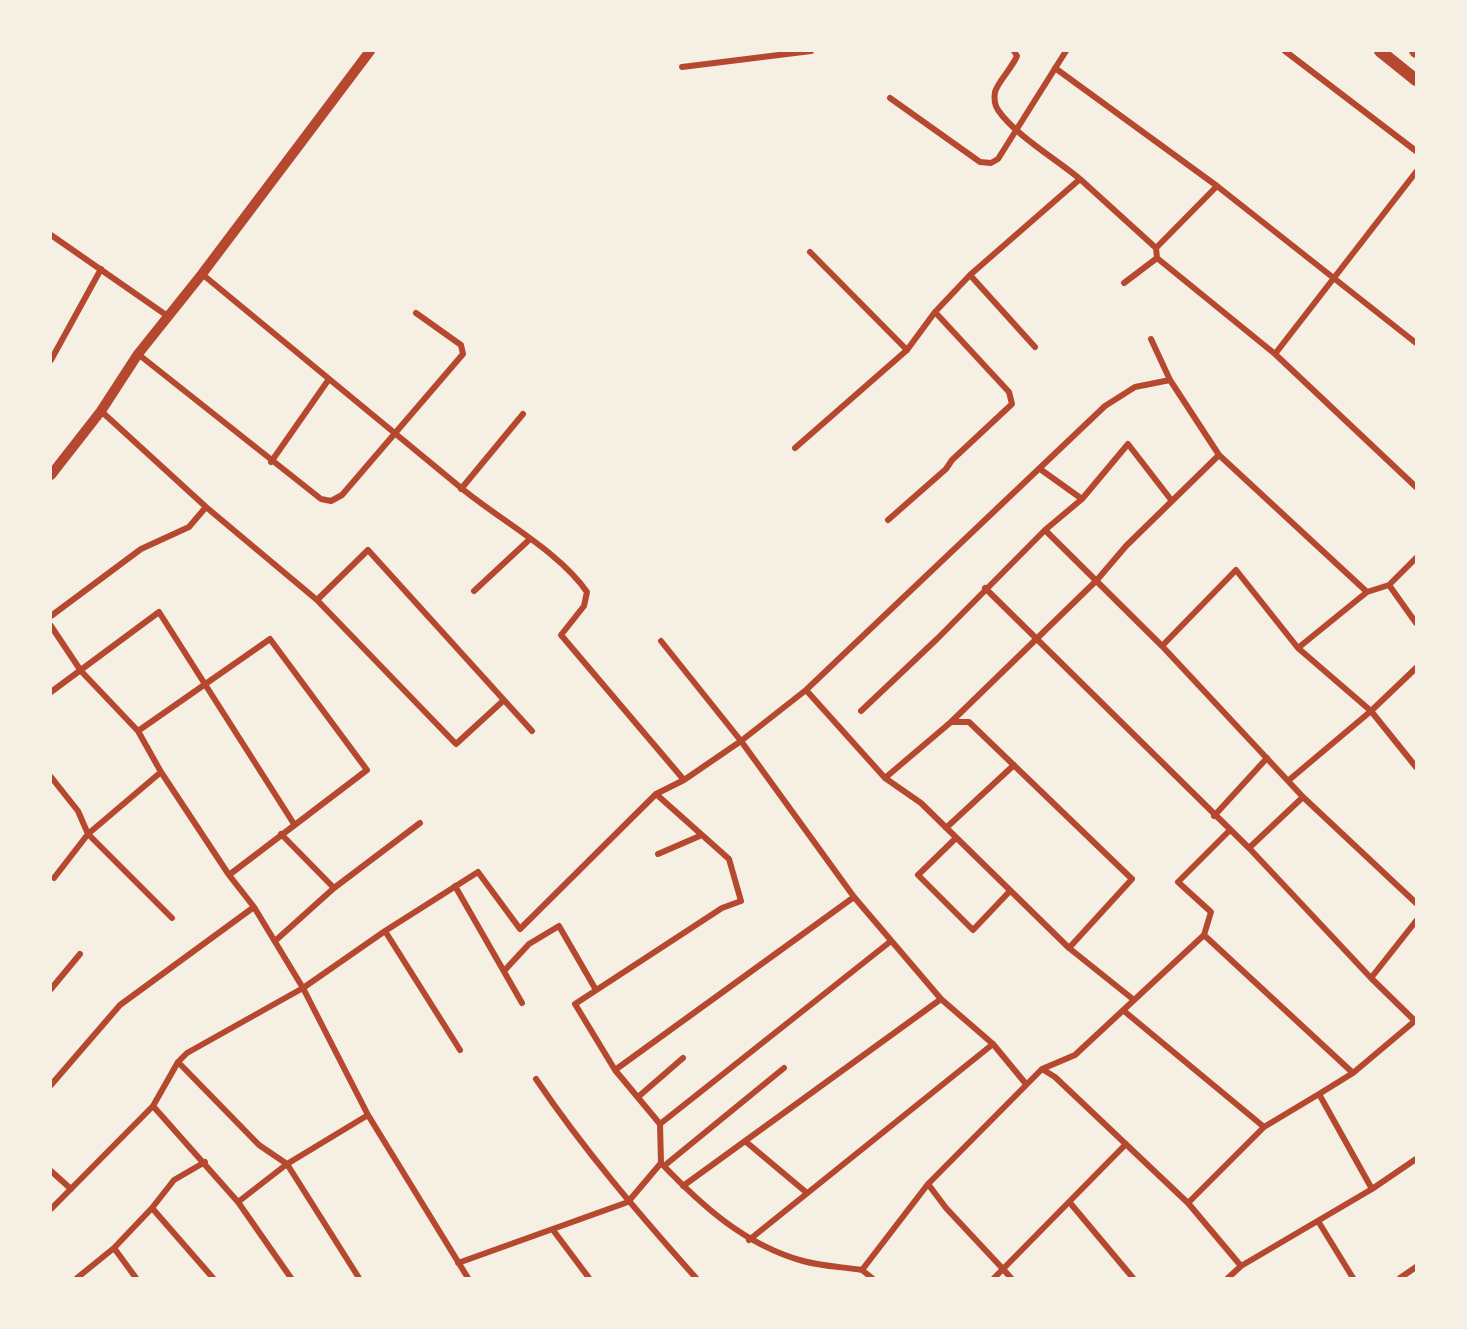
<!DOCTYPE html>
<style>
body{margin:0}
#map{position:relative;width:1467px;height:1329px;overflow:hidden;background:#f6efe4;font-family:Cabin,sans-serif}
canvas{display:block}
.frame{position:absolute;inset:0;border:52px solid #f6efe4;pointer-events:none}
</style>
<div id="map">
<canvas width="1467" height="1329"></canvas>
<div class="frame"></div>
</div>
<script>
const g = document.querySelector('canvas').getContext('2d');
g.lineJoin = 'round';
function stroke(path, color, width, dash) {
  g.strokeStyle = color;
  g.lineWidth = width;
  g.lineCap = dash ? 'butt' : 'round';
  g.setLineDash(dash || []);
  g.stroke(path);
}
stroke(new Path2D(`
 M1014,51L1017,56C1012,68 997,83 995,92C994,98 994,104 998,110C1015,135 1056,159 1080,179
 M1285,51L1416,151
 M682,67L811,51
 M1055,68L1217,186
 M890,98L980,162L991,163L998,159L1066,51
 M51,235L169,317
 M1156,248L1217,186L1416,343
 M810,252L907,350L935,312L970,275L1080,179L1156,248L1157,258L1275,354L1416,487
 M970,275L1035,347
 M1124,283L1157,258
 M1151,339L1170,380L1219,455
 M138,354L321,499L331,501L342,495L463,354L461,345L416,313
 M1275,354L1416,172
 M51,360L101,269
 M101,411L206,507L317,600L456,744L504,700
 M795,448L907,350
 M271,462L329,379
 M1040,469L1082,499L1045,530L1162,646L1303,797L1416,903
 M461,489L523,414
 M1082,499L1128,444L1172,501
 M888,520L946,469L952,460L1012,404L1009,392L935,312
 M1389,585L1416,558
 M985,588L1249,848L1371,978L1415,1021
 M474,591L530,539
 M317,600L368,550L532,731
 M51,616L141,549L189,527L206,507
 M51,626L81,671L138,731L161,772L229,875L254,907L303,988L368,1115L468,1278
 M661,641L741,741L854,897L941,999L993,1044L1026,1084
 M1162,646L1236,570L1298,648L1371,711L1416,668
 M1298,648L1367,592
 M806,690L885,778L921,803L1069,948
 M51,692L159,612L294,824
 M861,711L937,639L1045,530
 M951,722H969L1132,879L1069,948L1134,1000
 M138,731L270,639L367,770L229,875
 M51,777L78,811L88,834L172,918
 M885,778L951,722L1097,580L1126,546L1219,455L1367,592L1389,585L1416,623
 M684,780L741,741L806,690L1105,406L1135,387L1170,380
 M1289,780L1371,711L1416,767
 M656,794L729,859L741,901L722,908L575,1004L615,1070L660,1124L661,1163
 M1214,816L1267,758
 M946,828L1014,765
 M281,834L334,888
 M956,838L918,875L973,930L1010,891
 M1249,848L1303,797
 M658,854L702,835
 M54,878L88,834L161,772
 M455,886L522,1003
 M385,931L460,1050
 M1204,935L1353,1073
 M275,941L334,888L420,823
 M504,971L529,944L559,926L596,990
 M1371,978L1416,921
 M51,989L80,954
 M1124,1011L1264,1127
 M178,1062L259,1145L287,1164L238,1202
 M1042,1069L1075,1055L1204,935L1211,912L1178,882L1229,831
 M615,1070L854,897
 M536,1079C584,1150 639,1214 696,1278
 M51,1085L120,1005L254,907
 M638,1097L683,1058
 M153,1106L238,1202L291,1278
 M660,1124L891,941
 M745,1141L807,1193
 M664,1166L784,1068
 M51,1171L71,1189
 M928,1184L946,1208L1003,1269L994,1278
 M683,1186L941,999
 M1372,1189L1319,1094L1353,1073L1416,1020
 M1188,1203L1264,1127L1319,1094
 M1071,1204L1133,1278
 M152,1208L174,1180L205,1162
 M51,1209L153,1106L178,1062L187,1053L303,988L385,931L478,872L520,929L656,794L684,780L561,635L584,606L587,592C559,551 498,519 460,487C374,416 288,345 202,274
 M1318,1221L1353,1278
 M553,1230L589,1278
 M749,1240L993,1044
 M458,1263L628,1202L661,1163C702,1206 745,1245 803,1261C821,1266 843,1267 862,1270L928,1184L1042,1069L1055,1077L1188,1203L1241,1266L1228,1278
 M1241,1266L1372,1189L1416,1159
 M862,1270L872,1278
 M77,1278L114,1248
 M136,1278L114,1248L152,1208L213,1278
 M359,1278L287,1164L368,1115
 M1011,1278L1003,1269L1126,1144
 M1400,1278L1416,1267`), '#b5482f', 6);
stroke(new Path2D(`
 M51,475L101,411L138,354L202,274L370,51`), '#b5482f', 10);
stroke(new Path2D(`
 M1380,51L1416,80
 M1415,51L1416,52`), '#b5482f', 12);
</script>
